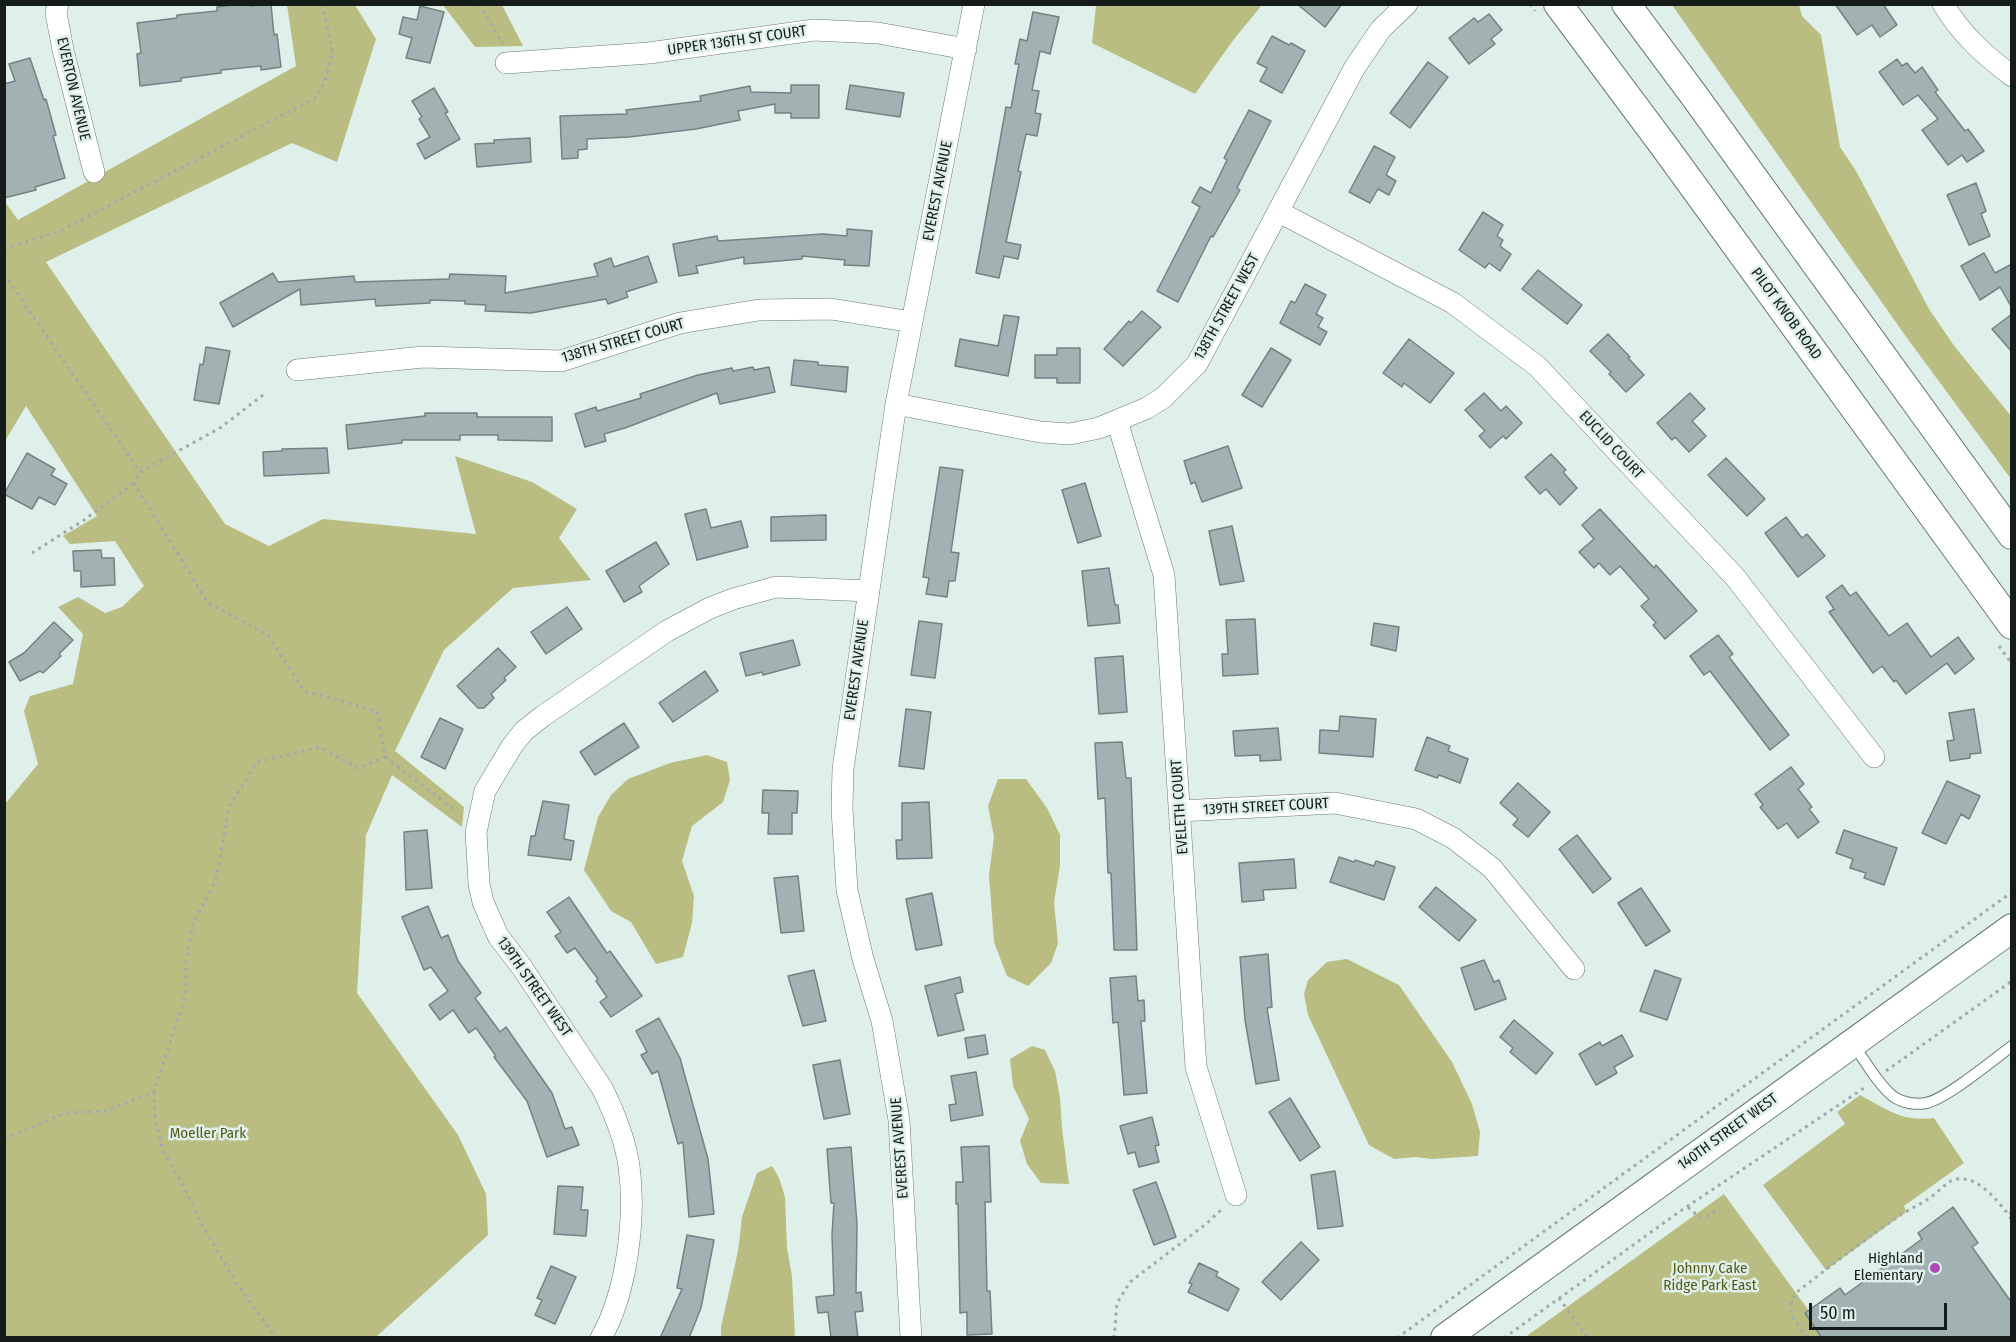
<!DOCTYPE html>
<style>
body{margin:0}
#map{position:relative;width:2016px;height:1342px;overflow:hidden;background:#dfefe9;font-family:"Fira Sans Condensed",sans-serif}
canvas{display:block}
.frame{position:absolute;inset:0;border:6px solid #151b19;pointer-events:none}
.scale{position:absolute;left:1809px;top:1303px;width:138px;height:27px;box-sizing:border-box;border:3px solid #151b19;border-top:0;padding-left:8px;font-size:18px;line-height:21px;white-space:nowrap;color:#151b19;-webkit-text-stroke:4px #dfefe9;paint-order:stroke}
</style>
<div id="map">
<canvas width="2016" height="1342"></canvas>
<div class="frame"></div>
<div class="scale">50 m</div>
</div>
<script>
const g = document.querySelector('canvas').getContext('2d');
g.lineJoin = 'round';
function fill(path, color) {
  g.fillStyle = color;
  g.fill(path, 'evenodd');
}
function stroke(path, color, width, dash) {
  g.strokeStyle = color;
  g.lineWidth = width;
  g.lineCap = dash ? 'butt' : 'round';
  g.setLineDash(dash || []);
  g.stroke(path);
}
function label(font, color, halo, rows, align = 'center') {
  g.font = font + ' "Fira Sans Condensed",sans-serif';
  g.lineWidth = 5;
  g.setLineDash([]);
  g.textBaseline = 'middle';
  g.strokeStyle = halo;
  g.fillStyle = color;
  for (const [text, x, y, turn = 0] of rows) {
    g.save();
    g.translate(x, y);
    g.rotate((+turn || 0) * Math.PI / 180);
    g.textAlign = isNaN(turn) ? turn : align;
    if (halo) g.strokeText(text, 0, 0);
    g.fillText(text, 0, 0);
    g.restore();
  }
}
fill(new Path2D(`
 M287,5H355L376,39L337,162L292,143L46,262L225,524L269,546L323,519L476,534L455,456L532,482L577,509L559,538L591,580L513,588L444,650L395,751L464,807L462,827L392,775L366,835L357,993L458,1135L486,1194L488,1235L376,1337H5V804L38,764L24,711L30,696L73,684L83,634L58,607L78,597L105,613L122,607L144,586L115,541L70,544L63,536L97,516L26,406L5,441V202L18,220L296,66Z
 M443,5H502L523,46L475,47Z
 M1096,5V4L1262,5L1234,39L1195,94L1092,43Z
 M1672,5H1799L1802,16L1821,35L1840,147L1856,171L1929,309L1955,347L2011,416V479L1907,338Z
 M707,755L727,762L730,780L723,802L692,826L682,861L694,896L692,923L683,957L656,964L631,922L611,911L584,870L598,817L611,795L628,779L670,763Z
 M998,779H1026L1047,808L1060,835V866L1054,902L1058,943L1051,963L1028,986L1007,976L994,942L989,875L994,837L988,806Z
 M1347,959L1399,985L1452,1062L1472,1104L1480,1132L1478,1156L1432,1159L1416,1157L1394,1159L1369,1145L1308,1015L1304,994L1308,980L1327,962Z
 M1032,1046L1045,1050L1055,1071L1060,1098L1062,1128L1069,1184L1041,1183L1027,1164L1020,1141L1029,1119L1013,1086L1010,1059Z
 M1860,1095C1888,1110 1902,1122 1934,1118L1964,1163L1904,1206L1906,1212L1826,1270L1763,1185L1845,1124L1837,1112Z
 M772,1166L779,1178L785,1197L787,1248L792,1276L795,1337H721V1327L738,1251L742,1217L757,1173Z
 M1724,1194L1828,1337L1524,1338Z`), '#b9bd82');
const building = new Path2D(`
 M241,4H251V6L271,4L274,35L277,34L281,67L261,70V66L221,70V73L181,78V81L140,86L137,54L141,53L137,23L177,18V15L217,11V7Z
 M1297,4H1342L1325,27Z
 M1835,4H1883L1897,25L1880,37L1872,25L1857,35Z
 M420,6L444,12L430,63L406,58L412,38L399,34L403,17L417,20Z
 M1033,12L1059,17L1050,54L1040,51L1032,90L1039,91L1035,113L1041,114L1037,136L1026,134L1018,171L1021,172L1006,242L1021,245L1018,259L1004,256L999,278L976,273L1006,107L1011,108L1019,64H1015L1020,39L1027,41Z
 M1489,14L1502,30L1491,39L1495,44L1469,64L1449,38L1474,18L1478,22Z
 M1272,36L1289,45L1291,43L1305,51L1282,93L1260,81L1267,68L1257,63Z
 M30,58L44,100L46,99L56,135L53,136L65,178L35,187L36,190L4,198V84L15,81L9,64Z
 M1897,59L1902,66L1907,63L1915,73L1922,67L1938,90L1935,92L1965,131L1968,129L1984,151L1967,162L1962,155L1948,165L1922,130L1938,119L1918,95L1903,105L1879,72Z
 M1428,62L1448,77L1410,128L1390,113Z
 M791,85H819V118H791V113H775V104L738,111L740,120L696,129L629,137L587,139V149L578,150V158L562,159L560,116L627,114L626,110L701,101L700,96L750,86L751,92L791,93Z
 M850,85L904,93L900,117L846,109Z
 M434,88L448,112L445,113L460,139L425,159L417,144L430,137L419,119L422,117L412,101Z
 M1249,110L1271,121L1237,188L1240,190L1213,237L1211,236L1178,302L1157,291L1200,207L1192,202L1200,187L1211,193L1227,160L1224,158Z
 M530,138L531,162L477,167L475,144L494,143V140Z
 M1374,146L1395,157L1386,175L1396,181L1389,195L1378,189L1370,203L1349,192Z
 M1976,183L1986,211L1981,214L1990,236L1969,245L1947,195Z
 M1483,212L1503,225L1497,236L1503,240L1500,246L1511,254L1500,271L1489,263L1485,268L1459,250Z
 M847,229L872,231L869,266L844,265L845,260L802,256V259L744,264V257L696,266L698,273L679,276L673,244L717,236L718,241L823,234L847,236Z
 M1984,253L1995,273L2012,264V308L2000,287L1980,300L1961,266Z
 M648,256L657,282L626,292L628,297L608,304L606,299L531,313L485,311L486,305L465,304V301L430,300V303L376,306L375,299L301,305L300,289L233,327L220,303L273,273L278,282L354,276L355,282L449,279L450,274L506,276L505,293L598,276L594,264L611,258L614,267Z
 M1538,270L1582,305L1567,324L1522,289Z
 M1305,284L1326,295L1316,314L1323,318L1318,327L1327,332L1320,345L1280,323L1291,301L1295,303Z
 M1142,311L1161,327L1123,366L1104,349L1129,321L1131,323Z
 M2012,314V352L1992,329Z
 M1004,315L1019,317L1008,376L955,366L960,339L998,346Z
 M1608,334L1630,357L1628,358L1644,375L1626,392L1609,374L1611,372L1590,351Z
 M1409,339L1454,373L1430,403L1404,383L1402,387L1383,373Z
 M206,347L230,351L219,404L194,400L200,364L203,365Z
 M1057,348H1080V383H1057V378H1035V355H1057Z
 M1271,348L1291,360L1262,407L1242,395Z
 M794,360L818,362V365L848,367L846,392L791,385Z
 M753,367L754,370L769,367L775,392L720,404L717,393L625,428L604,434L606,441L585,447L575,414L596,407L597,411L641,398L640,394L698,375L732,368L733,371Z
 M1484,393L1501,411L1506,406L1522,423L1506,439L1503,436L1490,448L1479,436L1485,431L1465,410Z
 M1690,393L1705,409L1692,421L1706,436L1689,452L1675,437L1672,440L1657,423Z
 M425,413H477V417H552V441L498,440V435H460V440H402V443L348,449L346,425L425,416Z
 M1228,446L1242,488L1202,502L1195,482L1191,484L1184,461Z
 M327,448L329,473L264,476L263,452L282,451V449Z
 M27,453L55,469L51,475L67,484L55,505L39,497L32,509L4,494Z
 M1551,454L1566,470L1563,472L1577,488L1560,505L1546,489L1540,494L1525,477Z
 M1726,458L1765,499L1747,516L1708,475Z
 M940,467L963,470L951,552L959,553L955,581H949L947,597L926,594L929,578L923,577Z
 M1085,483L1101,536L1078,543L1062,490Z
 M706,509L711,528L741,521L748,547L697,560L685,514Z
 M1600,509L1654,568L1656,565L1697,611L1665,639L1653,625L1656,623L1641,606L1649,599L1620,566L1610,575L1599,563L1594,568L1579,552L1594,539L1582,525Z
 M826,515V540L771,541V517Z
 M1786,517L1802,538L1807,534L1825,556L1798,577L1765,533Z
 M1232,526L1244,581L1220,585L1209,531Z
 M656,542L669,564L639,586L642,592L624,602L606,571Z
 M101,550L102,558H114L115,585L81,587V571H74L73,551Z
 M1109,568L1115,605H1118L1120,623L1088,626L1082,571Z
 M1842,585L1850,596L1856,592L1889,636L1907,623L1931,657L1958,637L1974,659L1955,674L1947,663L1906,694L1896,680L1894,682L1882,666L1873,673L1829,612L1834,609L1826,597Z
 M567,607L582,629L546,654L531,632Z
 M1255,619L1258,674L1223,676L1222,654H1228L1226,620Z
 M919,621L942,624L935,678L911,675Z
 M54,622L73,640L59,654L61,656L43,673L40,671L20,681L9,662L24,653Z
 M1374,623L1399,627L1396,651L1371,645Z
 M1718,635L1733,654L1729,657L1789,735L1770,750L1710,671L1704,675L1690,656Z
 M793,640L800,665L763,675L762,672L746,676L740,653Z
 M498,648L516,667L504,678L506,680L491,694L494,698L484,708H478L457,686Z
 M1123,656L1127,712L1099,714L1095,658Z
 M705,671L718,691L673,722L659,703Z
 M906,709L931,712L924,769L899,766Z
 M1974,709L1981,753L1970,754V758L1950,761L1947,741L1954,740L1949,713Z
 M1340,716L1376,719L1373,757L1319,753L1320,730L1339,731Z
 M440,718L463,729L445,769L421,757Z
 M624,723L639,747L595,775L580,752Z
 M1278,728L1281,760L1260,761V755L1235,756L1233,731Z
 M1427,737L1450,746L1448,751L1468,759L1460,783L1439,775L1437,778L1415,770Z
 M1122,742L1126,778H1131L1137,950H1114L1111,873H1108L1105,798L1098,799L1095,743Z
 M1791,767L1804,784L1798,789L1812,807L1809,809L1819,822L1798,838L1787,823L1778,829L1760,807L1763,805L1755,794Z
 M1947,781L1980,796L1969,819L1961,814L1946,844L1922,833Z
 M1518,783L1550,812L1528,837L1513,825L1518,819L1500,803Z
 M763,790L798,791L797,813H792V834H768L769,813H762Z
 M543,801L569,805L564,839L574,841L571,860L528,855L531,836H535Z
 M929,802L932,858L897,859L896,840H902V803Z
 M427,830L432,888L406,890L404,832Z
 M1844,830L1897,848L1884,885L1864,878L1866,873L1850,868L1853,859L1836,853Z
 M1577,835L1611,879L1593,893L1559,849Z
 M1339,857L1354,862L1355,860L1374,866L1376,861L1395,867L1384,900L1330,882Z
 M1294,859L1296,888L1263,890L1264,900L1242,902L1239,863Z
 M798,876L804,931L781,933L774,878Z
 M1436,887L1476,920L1459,941L1419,907Z
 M1641,888L1670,931L1646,946L1618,903Z
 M932,893L942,945L916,950L906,899Z
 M569,897L607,953L610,951L642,996L611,1017L600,1002L607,997L596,981L598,979L575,948L567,953L555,936L561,932L547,912Z
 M428,906L441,938L448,935L458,961L481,993L475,998L500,1032L506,1027L552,1093L565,1129L572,1127L579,1145L547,1157L527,1101L494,1057L496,1056L476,1028L469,1033L453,1010L440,1020L429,1005L448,991L431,967L424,970L402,917Z
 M1268,954L1272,1007L1267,1008L1279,1080L1256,1084L1245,1020L1240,957Z
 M1484,960L1494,982L1499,980L1506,999L1475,1010L1461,968Z
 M814,970L826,1021L803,1026L788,976Z
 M1655,970L1681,979L1667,1020L1640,1011Z
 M1136,976L1138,1001L1144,1000L1145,1021H1141L1147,1093L1124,1095L1118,1022L1113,1023L1110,978Z
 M960,977L963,992L955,994L964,1030L938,1036L925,986Z
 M659,1018L680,1058L708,1159L714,1214L689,1217L683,1142L678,1144L658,1071L652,1074L641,1055L647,1052L636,1031Z
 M1514,1020L1553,1053L1536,1074L1510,1052L1513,1048L1500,1037Z
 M985,1035L988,1054L968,1058L965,1038Z
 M1622,1035L1633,1056L1614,1067L1617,1073L1596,1085L1579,1054L1600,1042L1602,1046Z
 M840,1060L850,1114L824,1119L813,1065Z
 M976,1072L983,1115L951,1121L949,1105L956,1104L951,1076Z
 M1290,1098L1320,1147L1300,1161L1269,1112Z
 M1152,1117L1159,1145L1155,1146L1159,1162L1139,1167L1135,1152L1128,1154L1120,1126Z
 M989,1146L991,1202H985L987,1291H990L992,1334L967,1335V1312L960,1313L958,1204H956V1182H963L961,1147Z
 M851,1147L857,1224L856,1293L861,1292L863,1311L855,1312L858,1338H831L828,1312L818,1313L816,1297L834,1295L832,1234L834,1203H831L827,1149Z
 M1335,1171L1343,1226L1318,1229L1311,1175Z
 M1156,1182L1176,1237L1154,1245L1133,1190Z
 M558,1186L583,1187L581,1210H588L586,1236L554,1234Z
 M1953,1207L1978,1243L1972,1247L2012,1303V1338H1822L1805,1313L1840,1288L1845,1295L1922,1239L1918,1233Z
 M687,1235L714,1240L701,1308L689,1338H660L682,1289L677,1288Z
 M1301,1242L1319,1260L1281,1300L1262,1282Z
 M1199,1263L1218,1272L1216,1276L1239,1289L1228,1311L1188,1292L1192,1284L1189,1283Z
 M551,1266L576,1277L555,1324L535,1315L542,1300L537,1298Z`);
fill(building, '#a2b2b3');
stroke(building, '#738384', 1.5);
const lane = new Path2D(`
 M1854,1045C1864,1060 1880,1087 1894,1097C1903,1103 1916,1105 1926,1103C1946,1099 1993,1060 2012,1046`);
const street = new Path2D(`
 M58,4L56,13L63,50L94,172
 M1943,4C1962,35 1983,54 2012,76
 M506,63L649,53L814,30L878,33L966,49
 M1279,212L1453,303L1537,366L1735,577L1874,757
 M297,370L423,357L561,361L680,323L759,310L831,309L912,322
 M896,404L1040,432L1070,434L1099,428L1147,408L1163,398L1197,364L1355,67L1381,29L1407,4
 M1117,421L1164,575L1196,1067L1236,1195
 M1180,811L1335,803L1416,819L1453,838L1492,868L1574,969
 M601,1338C627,1292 636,1218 629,1166C625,1139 614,1112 602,1088L521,966L498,936L483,902L479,884L476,832L485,791L512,746L524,731L543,716L667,631L710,608L733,599L776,587L869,591
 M911,1338L899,1120L882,1021L863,959L847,890L842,809L843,769L896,404L974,4`);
const secondary = new Path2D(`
 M1558,4L1664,146L2012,625
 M1626,4L1693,94L2012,535
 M1445,1338L2012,928`);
stroke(lane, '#6b7974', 12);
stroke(street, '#6b7974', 22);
stroke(secondary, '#6b7974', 30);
stroke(new Path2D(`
 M479,4L503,44
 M1530,4L1535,11
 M4,249L60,231L317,97L325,81L333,52L322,4
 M4,274L140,472
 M32,553L84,520L134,483
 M1999,646L2012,664
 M385,757L455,810
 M1886,1071L2012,981
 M154,1092L155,1117L163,1151L185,1189L203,1227L237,1284L276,1338
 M4,1139L65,1113L105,1111L154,1092L186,994V962L193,924L216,880L229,807L257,762L320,747L358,768L385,757L377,711L304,691L267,634L208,603L134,483L140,472L220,428L267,392
 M1688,1207L1700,1218L1707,1216L1720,1208
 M2012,1212L2008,1214L2012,1220
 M1559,1298L1588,1338
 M1114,1338L1117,1303L1130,1282L1206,1224L1223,1208
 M1397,1338L2012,892
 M1504,1338L1679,1212L1867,1086
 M1807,1338C1796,1322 1783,1311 1797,1292C1829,1267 1862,1242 1896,1218C1907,1210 1920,1205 1931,1197C1940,1191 1946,1181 1957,1179C1978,1176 1997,1200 2008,1214`), '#a0aca8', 3, [3, 4.5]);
stroke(lane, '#fff', 10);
stroke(street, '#fff', 21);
stroke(secondary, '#fff', 28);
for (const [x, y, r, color] of [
 [1935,1268,6,"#ab4ab2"]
]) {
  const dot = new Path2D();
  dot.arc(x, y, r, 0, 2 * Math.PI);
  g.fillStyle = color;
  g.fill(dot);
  stroke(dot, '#dfefe9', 2);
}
label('15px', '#151b19', '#dfefe9', [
 ["UPPER 136TH ST COURT",737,41,-8],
 ["EVERTON AVENUE",73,89,77],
 ["EVEREST AVENUE",938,191,-79],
 ["138TH STREET WEST",1227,307,-61],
 ["PILOT KNOB ROAD",1786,314,54],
 ["138TH STREET COURT",623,341,-16],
 ["EUCLID COURT",1611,445,47],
 ["EVEREST AVENUE",857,670,-82],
 ["EVELETH COURT",1180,807,-94],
 ["139TH STREET COURT",1266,807,-3],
 ["139TH STREET WEST",534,987,55],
 ["140TH STREET WEST",1728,1132,-36],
 ["EVEREST AVENUE",900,1148,-94]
]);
label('15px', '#565917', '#dfefe9', [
 ["Moeller Park",208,1134],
 ["Johnny Cake",1710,1269],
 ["Ridge Park East",1710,1286]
]);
label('15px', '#151b19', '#dfefe9', [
 ["Highland",1923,1259],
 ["Elementary",1923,1276]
], 'right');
</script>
